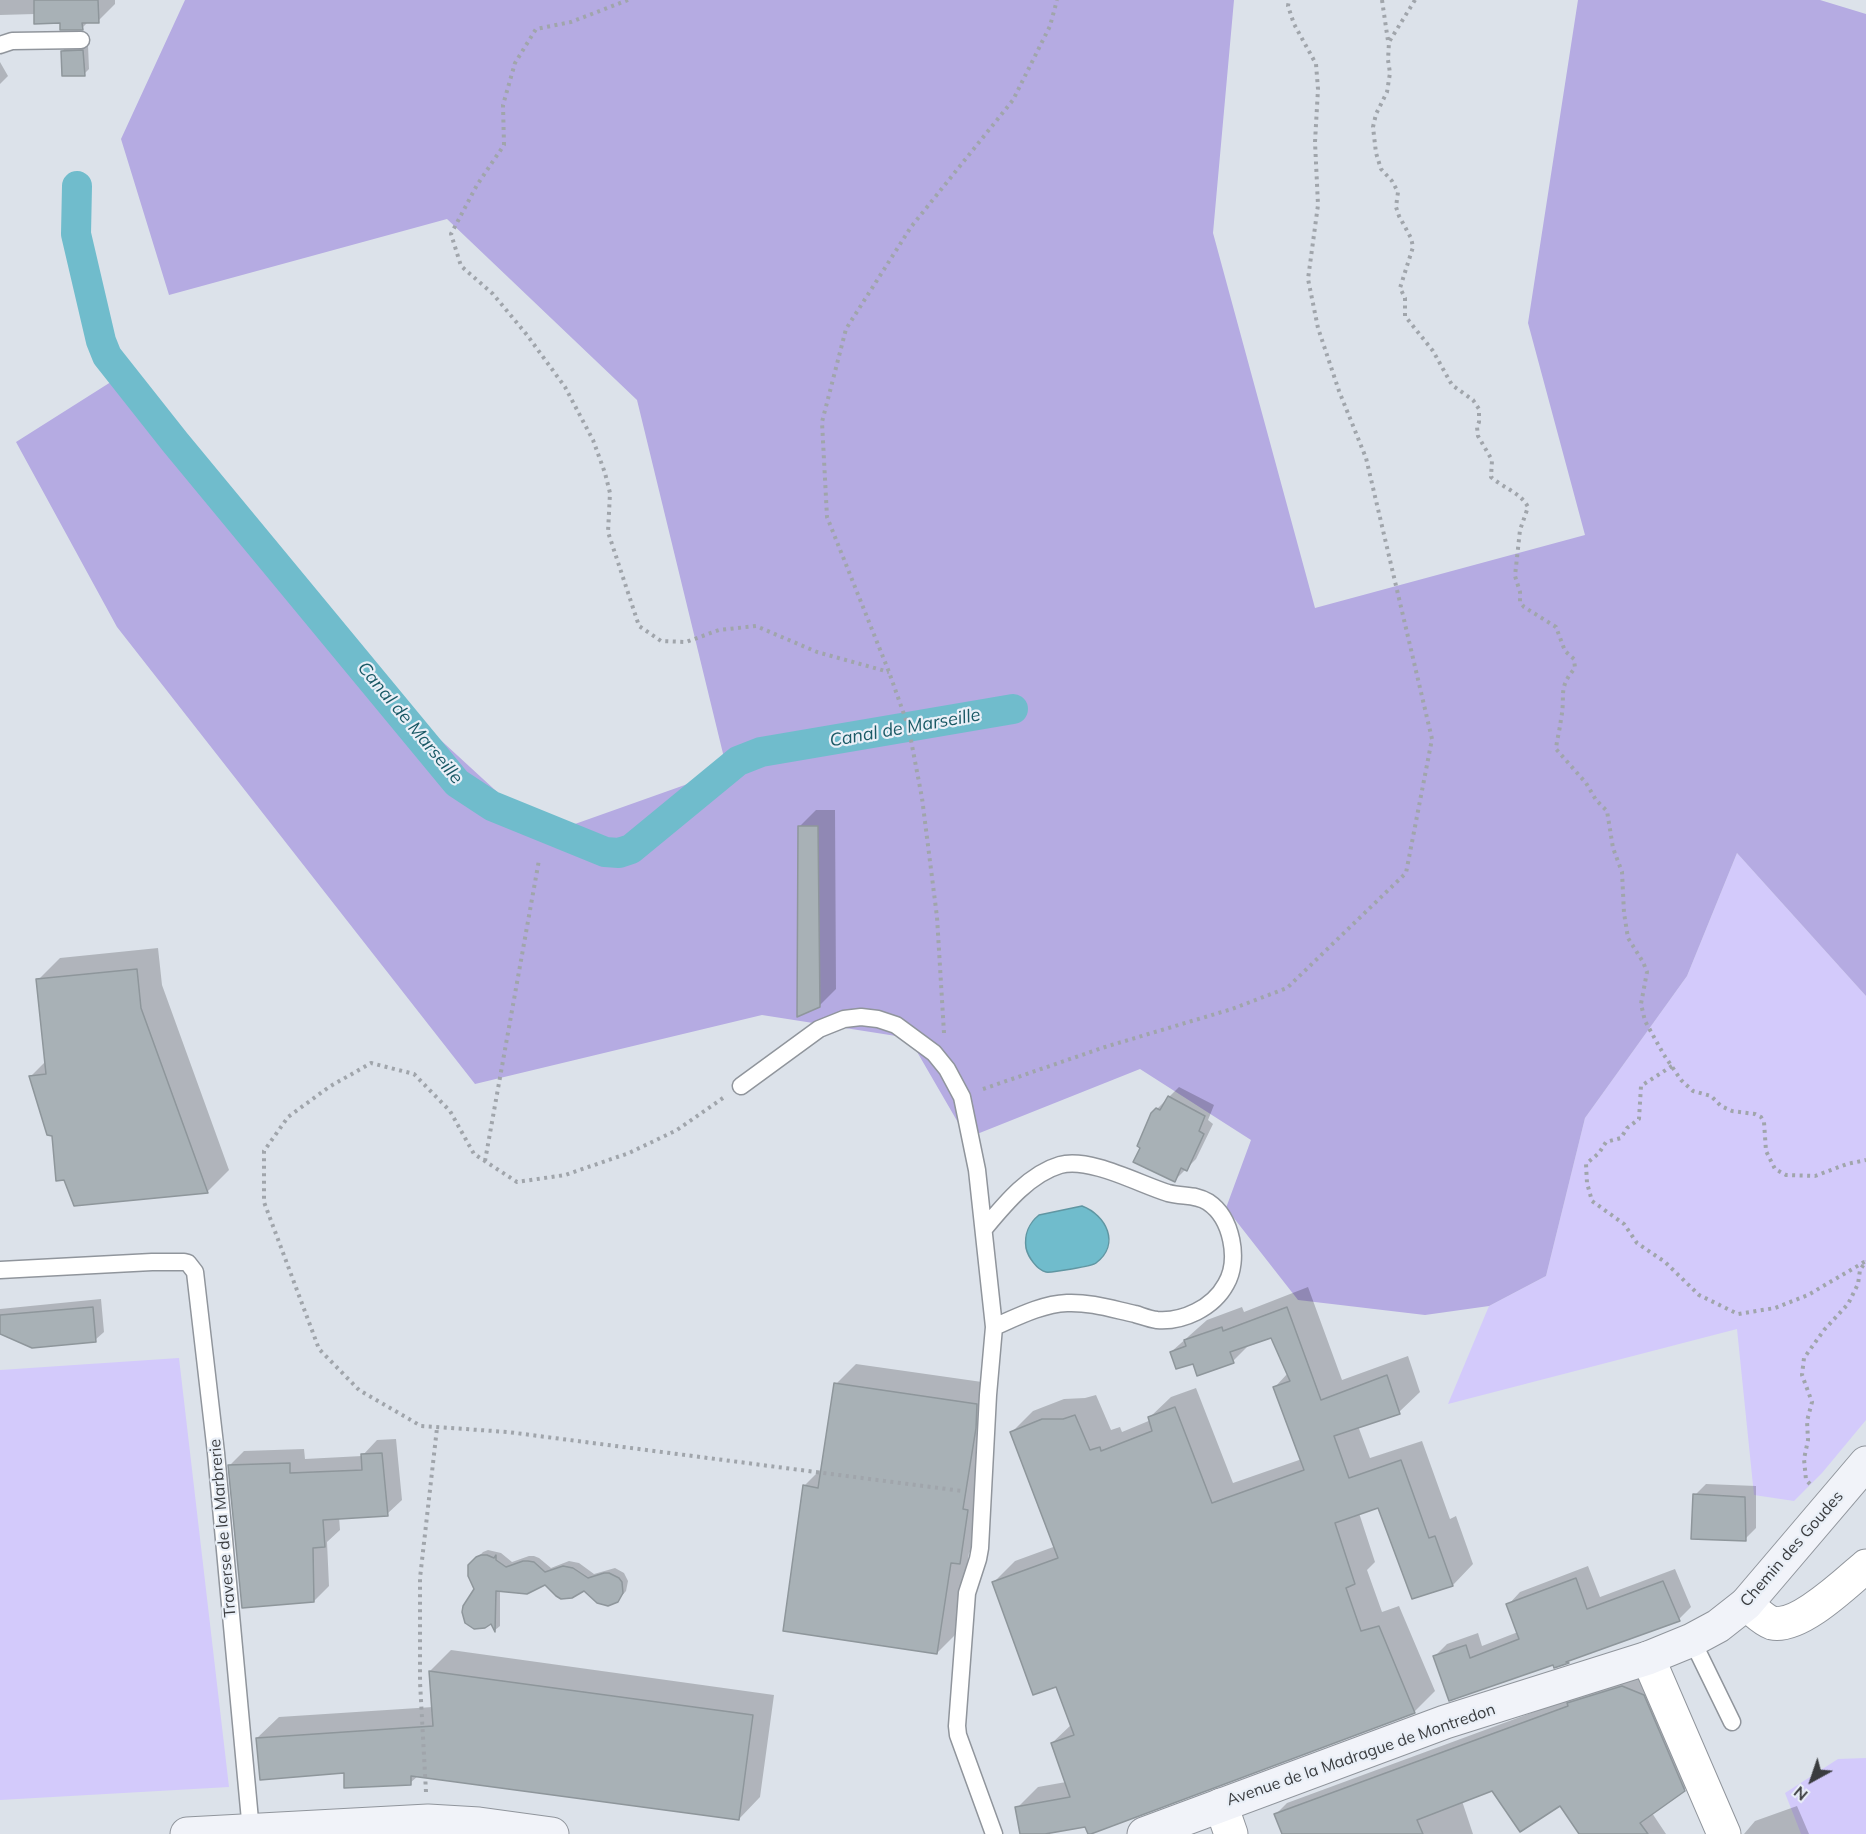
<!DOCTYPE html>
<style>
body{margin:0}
#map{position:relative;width:1866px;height:1834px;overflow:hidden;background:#dce2ea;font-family:Mulish,sans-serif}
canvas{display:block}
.north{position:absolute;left:1782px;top:1750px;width:60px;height:60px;-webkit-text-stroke:4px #e9eff7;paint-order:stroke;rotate:220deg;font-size:16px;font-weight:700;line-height:24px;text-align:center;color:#3a3c3f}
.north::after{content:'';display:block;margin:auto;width:21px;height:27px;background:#3a3c3f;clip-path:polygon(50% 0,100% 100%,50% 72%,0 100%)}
</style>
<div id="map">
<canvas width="1866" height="1834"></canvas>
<div class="north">N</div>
</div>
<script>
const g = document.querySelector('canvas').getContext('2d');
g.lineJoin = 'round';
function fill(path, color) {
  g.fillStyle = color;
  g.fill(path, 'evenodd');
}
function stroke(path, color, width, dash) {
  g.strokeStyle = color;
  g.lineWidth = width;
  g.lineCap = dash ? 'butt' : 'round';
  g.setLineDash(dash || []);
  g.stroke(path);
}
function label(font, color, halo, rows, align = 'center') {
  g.font = font + ' Mulish,sans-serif';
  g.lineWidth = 4.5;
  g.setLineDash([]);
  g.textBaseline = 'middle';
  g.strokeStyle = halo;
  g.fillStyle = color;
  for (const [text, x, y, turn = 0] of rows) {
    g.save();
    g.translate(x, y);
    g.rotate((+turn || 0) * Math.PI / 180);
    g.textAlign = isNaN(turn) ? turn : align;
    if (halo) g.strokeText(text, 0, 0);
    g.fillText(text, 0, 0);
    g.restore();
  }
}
fill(new Path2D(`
 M1737,853L1866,996V1420L1822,1473L1794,1501L1754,1495L1737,1329L1448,1404L1489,1306L1546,1276L1585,1118L1687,976Z
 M179,1358L229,1787L0,1800V1370Z
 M1866,1758V1834H1801L1785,1793L1838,1759Z`), '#d3cafb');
fill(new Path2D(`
 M185,0H1234L1213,233L1315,608L1585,535L1528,323L1578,0H1820L1866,14V996L1737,853L1687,976L1585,1118L1546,1276L1489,1306L1425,1315L1298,1300L1226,1208L1251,1140L1140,1069L967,1138L909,1038L762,1015L475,1084L117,627L16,442L114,380L310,620L544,835L727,770L637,400L447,219L169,295L121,139Z`), '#b5abe2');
const water = new Path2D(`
 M1082,1206C1106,1215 1121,1244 1096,1263C1093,1266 1051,1273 1046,1272C1037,1270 1028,1257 1026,1248C1024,1235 1029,1223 1039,1215Z`);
fill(water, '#70bccc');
stroke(water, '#6096a2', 1.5);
fill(new Path2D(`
 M0,0H115V4L98,21H89L82,28L35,14L0,15Z
 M88,45L89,69L84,74L62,51L68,46Z
 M0,62L8,76L0,84Z
 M816,810H835L836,989L819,1006L799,827Z
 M158,948L162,985L229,1170L207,1192L54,1134L31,1076L46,1061L38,980L60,958Z
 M1179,1087L1214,1105L1208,1120L1213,1124L1196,1159L1175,1180L1157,1109Z
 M1308,1287L1342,1380L1408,1356L1420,1392L1399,1412L1358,1426L1370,1458L1422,1441L1450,1519L1456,1516L1473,1564L1453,1585L1413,1597L1379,1506L1359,1513L1375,1562L1367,1570L1382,1612L1399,1606L1435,1691L1414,1712L1086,1825L1036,1834H1022L1017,1808L1038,1787L1066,1782L1052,1743L1072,1724L1057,1685L994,1582L1015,1561L1056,1546L1012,1432L1033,1411L1064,1399L1085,1398L1096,1395L1111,1430L1120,1427L1122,1432L1151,1420L1150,1417L1171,1397L1196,1388L1233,1483L1302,1459L1275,1387L1288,1373L1272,1336L1251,1343L1233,1361L1194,1362L1171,1352L1207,1320L1242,1307L1244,1312Z
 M101,1299L104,1332L95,1340L0,1332V1309Z
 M856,1364L996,1384L979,1543L969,1553L957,1633L937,1653L804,1486L822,1468L836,1384Z
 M396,1439L402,1500L387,1514L339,1517L340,1530L327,1542L329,1586L314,1601L230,1465L244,1451L304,1449L305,1459L362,1456L377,1440Z
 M1706,1484L1756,1486V1528L1745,1539L1695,1495Z
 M488,1550L501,1553L512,1562L529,1556H534L539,1558L551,1568L569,1561L579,1563L594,1574L615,1568L624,1573L628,1581L626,1591L617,1601L585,1589L545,1583L500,1590V1626L495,1630L476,1589L470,1566L483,1552Z
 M1588,1566L1600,1597L1675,1569L1691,1607L1679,1619L1555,1666L1554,1663L1435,1656L1447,1644L1478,1633L1482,1646L1518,1632L1508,1605L1520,1592Z
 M451,1650L774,1695L760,1797L739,1819L418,1776L410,1783L345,1772L257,1738L279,1717L433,1707L430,1671Z
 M1634,1675L1655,1684L1696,1778L1684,1790L1652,1813L1666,1834H1581L1561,1803L1493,1789L1462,1801L1473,1834H1283L1276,1814L1287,1803Z
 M1797,1806L1809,1834H1744L1755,1821Z`), '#0003');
stroke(new Path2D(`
 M77,186L76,234L101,341L107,356L175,442L457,783L492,806L605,852L619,853L631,849L738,761L761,752L1013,709`), '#70bccc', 30);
const building = new Path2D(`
 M34,0H98L99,23H82L83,30H60V23L34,24Z
 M83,50L85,76H62L61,51Z
 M798,826H818L820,1007L797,1017Z
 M137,969L141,1008L208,1193L74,1206L64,1180L56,1181L52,1136L47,1135L29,1076L46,1074L36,979Z
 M1168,1096L1205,1116L1199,1131L1204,1134L1187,1171L1181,1168L1175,1182L1133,1162L1140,1148L1137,1146L1151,1113L1156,1108L1160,1110Z
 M93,1307L96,1342L32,1348L0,1334V1315Z
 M1287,1307L1321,1400L1387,1375L1400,1414L1334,1436L1349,1478L1401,1460L1429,1538L1435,1536L1453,1586L1412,1599L1378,1508L1335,1523L1355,1584L1346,1588L1361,1631L1379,1626L1415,1713L1091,1834H1088L1085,1827L1045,1834H1020L1015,1807L1070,1797L1051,1743L1074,1735L1056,1687L1033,1695L992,1582L1058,1558L1010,1432L1042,1419H1063L1075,1415L1090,1450L1100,1447L1101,1451L1152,1431L1148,1417L1175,1407L1212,1503L1304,1470L1273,1387L1290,1381L1271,1338L1230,1352L1234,1363L1197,1376L1193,1364L1176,1369L1170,1352L1186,1346L1184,1340L1222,1327L1223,1331Z
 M834,1383L977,1404L976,1428L963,1509L968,1510L960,1564L951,1563L937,1654L783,1631L803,1485L818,1488Z
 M382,1453L388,1516L323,1520L325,1547L313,1548L314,1602L242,1608L228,1465L290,1463V1473L362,1470L361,1454Z
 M1693,1494L1745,1497L1746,1541L1691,1539Z
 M481,1555H487L494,1558L496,1555V1560L506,1567L523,1561H528L534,1562L545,1572L563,1566L573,1568L588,1578L604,1573H609L619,1578L622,1582L623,1593L618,1602L608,1606L597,1603L584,1591L572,1598L561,1599L556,1596L545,1585L527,1594L496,1591L495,1632L491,1624L485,1628L474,1629L465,1623L462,1612L463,1606L474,1589L468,1576V1565L476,1557Z
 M1576,1578L1587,1609L1663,1581L1680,1621L1566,1662L1569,1663L1554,1668L1553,1665L1449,1701L1433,1656L1466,1645L1470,1658L1519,1639L1506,1604Z
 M429,1671L753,1715L739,1820L411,1776V1785L344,1788V1773L260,1780L256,1738L433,1726Z
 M1622,1686L1644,1695L1685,1791L1640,1823L1648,1834H1579L1560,1806L1520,1832L1492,1791L1417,1820L1423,1834H1282L1274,1814L1568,1706L1567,1703Z`);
fill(building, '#a8b1b6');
stroke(building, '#8e969b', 1.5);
const lane = new Path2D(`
 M0,45L12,41L81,40
 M741,1086L819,1029L844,1019L861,1017L878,1019L896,1025L934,1053L947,1069L962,1097L977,1170L994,1327L988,1395L980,1548L978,1559L967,1593L957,1726L958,1735L994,1834
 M984,1229C1004,1205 1029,1174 1060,1165C1090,1157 1139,1184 1168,1193C1182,1197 1196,1194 1208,1202C1232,1218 1240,1260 1226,1284C1213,1308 1183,1322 1157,1320C1149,1319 1142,1316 1135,1314C1112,1309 1090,1302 1067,1303C1042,1304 1017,1317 994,1327
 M0,1270L152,1262H184L188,1263L195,1272L216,1453L251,1831
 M1692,1640L1732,1722`);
const street = new Path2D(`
 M1746,1604C1754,1610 1763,1620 1772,1623C1799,1629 1846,1583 1866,1566
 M1648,1658L1724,1834
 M1221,1805L1231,1834`);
const secondary = new Path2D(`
 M187,1834L428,1821L479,1824L552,1834
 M1144,1834L1445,1722L1648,1658L1692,1640L1718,1626L1746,1604L1866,1463`);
stroke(lane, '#90959c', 19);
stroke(street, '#90959c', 35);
stroke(secondary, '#90959c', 35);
stroke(new Path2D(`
 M628,0L571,22L536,29L515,63L503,105L504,145L477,185L451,234L461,266L493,294L527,335L565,387L593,440L605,473L610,493L608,532L639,626L661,641L686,642L719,630L756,626L817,652L889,672
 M1382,0L1388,41
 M1415,0L1389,42L1388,60L1390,73L1387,92L1376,114L1373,127L1376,153L1381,169L1392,181L1398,192L1396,207L1399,216L1411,238L1413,247L1400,288L1405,298V316L1433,351L1452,385L1473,400L1479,409V422L1477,427L1478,436L1492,460L1491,477C1503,488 1520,492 1528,507L1520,530L1515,576L1520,592V602L1524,607L1556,627L1565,651L1574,659L1575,668C1557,689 1566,695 1561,719C1560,729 1557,739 1556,749L1586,783L1596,800L1607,811L1613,848L1622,872L1624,913L1628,938L1643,962L1647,972L1641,1004L1645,1021L1664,1055L1681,1080L1693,1091L1711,1096L1721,1106L1732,1111L1755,1114L1761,1117L1764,1122L1766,1151L1775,1169L1786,1175L1815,1176L1847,1164L1866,1160
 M944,1033L937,917L922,798L910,735L906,720L889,672L827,517L822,422L846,329L911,227L1013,100L1050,26L1057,0
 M1672,1066L1641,1086L1639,1119L1627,1128L1621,1138L1606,1142L1599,1153L1586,1164L1587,1183L1592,1201L1624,1224L1637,1243L1665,1262L1699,1295L1738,1314L1775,1308L1808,1295L1866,1261
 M983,1089L1105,1047L1232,1009L1287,988L1406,873L1432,739L1366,458L1339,391L1318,328L1308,279L1318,205L1315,142L1318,89L1316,64L1294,24L1288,6L1289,0
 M723,1098L677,1130L629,1153L565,1175L517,1182L474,1154L450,1111L414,1074L371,1063L329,1087L288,1117L264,1151V1202L319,1349L359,1390L421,1426L508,1432L962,1491
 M485,1161L539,860
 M1810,1484L1806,1480L1804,1459L1808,1440L1807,1421L1812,1402L1802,1375L1804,1358L1824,1330L1848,1304L1858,1284L1860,1270L1866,1261
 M426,1792L420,1682V1578L437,1428`), '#a0a5ab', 4, [3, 4.5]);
stroke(lane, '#fff', 16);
stroke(street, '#fff', 33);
stroke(secondary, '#f1f3f9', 33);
label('16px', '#3a3c3f', '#e9eff7', [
 ["Traverse de la Marbrerie",223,1528,-95],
 ["Chemin des Goudes",1792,1549,-49],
 ["Avenue de la Madrague de Montredon",1361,1755,-19]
]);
label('italic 18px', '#195965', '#e9eff7', [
 ["Canal de Marseille",410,723,50],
 ["Canal de Marseille",905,728,-10]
]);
</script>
